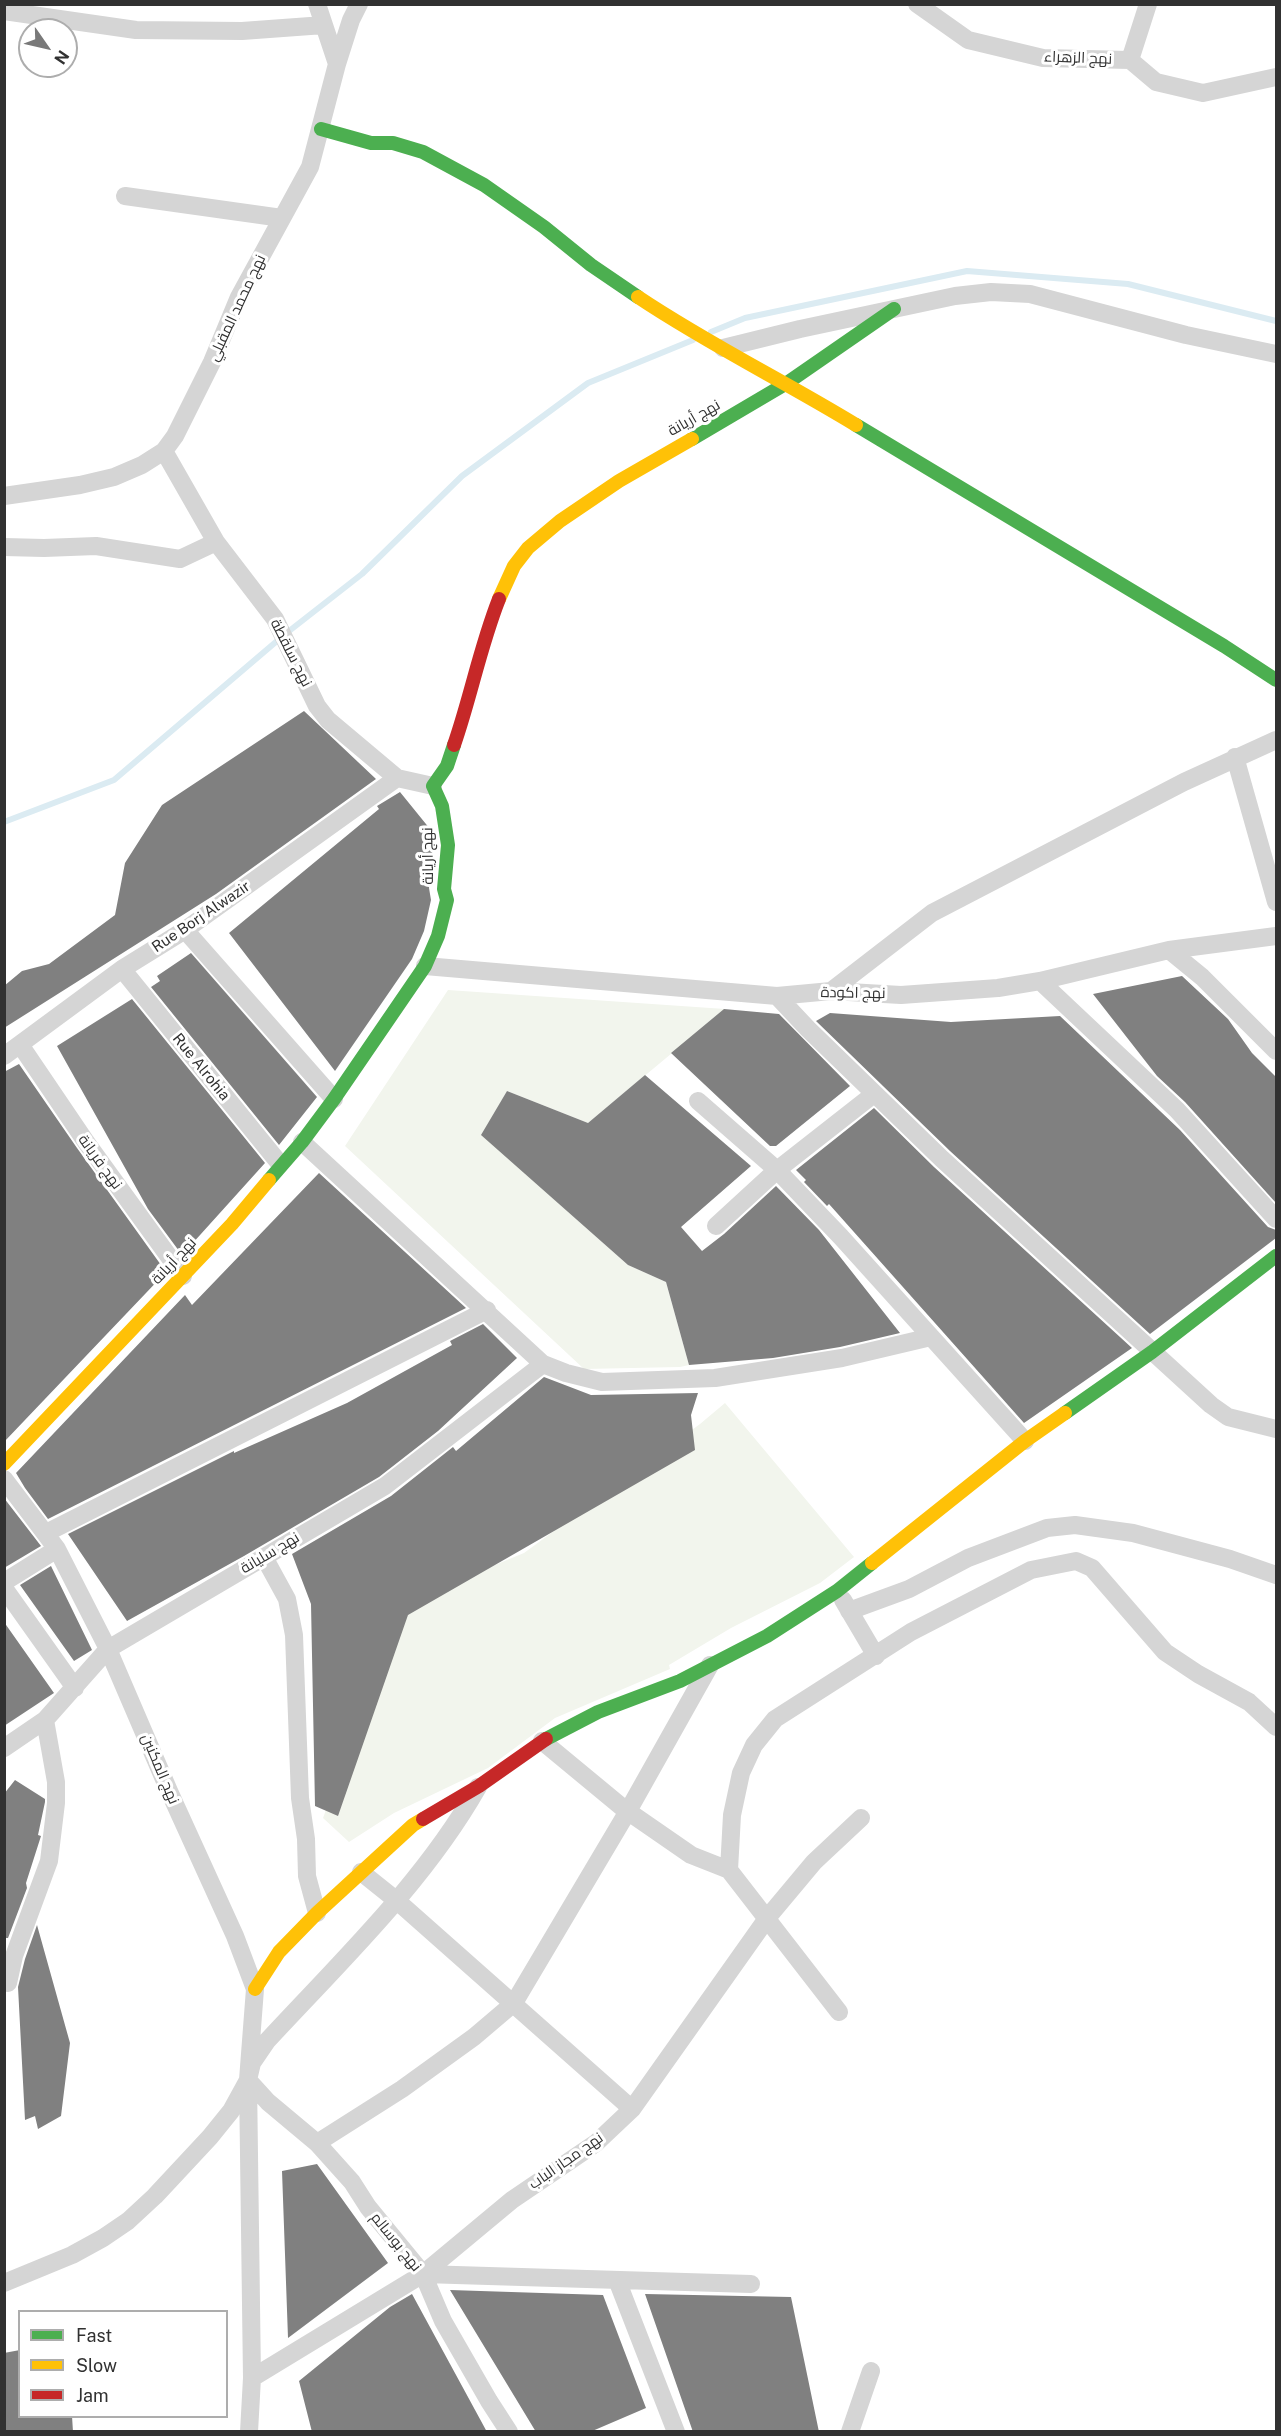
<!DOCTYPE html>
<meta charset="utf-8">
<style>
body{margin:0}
#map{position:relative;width:1281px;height:2436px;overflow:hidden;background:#fff;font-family:"Public Sans",sans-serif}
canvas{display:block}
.frame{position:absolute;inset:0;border:6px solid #313131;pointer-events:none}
.legend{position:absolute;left:18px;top:2310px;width:210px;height:108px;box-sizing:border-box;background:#fff;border:2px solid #adadad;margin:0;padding:8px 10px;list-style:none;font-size:18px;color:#313131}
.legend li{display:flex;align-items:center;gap:12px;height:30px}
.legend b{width:30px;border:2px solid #adadad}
.north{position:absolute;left:18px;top:18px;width:60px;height:60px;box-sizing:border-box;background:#fff;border:2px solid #adadad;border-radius:50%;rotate:124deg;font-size:16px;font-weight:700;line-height:24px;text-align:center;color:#313131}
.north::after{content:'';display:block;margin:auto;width:21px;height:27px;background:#797979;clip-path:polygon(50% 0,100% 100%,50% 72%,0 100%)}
</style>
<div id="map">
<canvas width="1281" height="2436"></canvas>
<div class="frame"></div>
<ul class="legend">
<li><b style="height:8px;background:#4caf50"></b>Fast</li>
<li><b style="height:8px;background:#ffc107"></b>Slow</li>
<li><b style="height:8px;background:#c62828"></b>Jam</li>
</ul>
<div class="north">N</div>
</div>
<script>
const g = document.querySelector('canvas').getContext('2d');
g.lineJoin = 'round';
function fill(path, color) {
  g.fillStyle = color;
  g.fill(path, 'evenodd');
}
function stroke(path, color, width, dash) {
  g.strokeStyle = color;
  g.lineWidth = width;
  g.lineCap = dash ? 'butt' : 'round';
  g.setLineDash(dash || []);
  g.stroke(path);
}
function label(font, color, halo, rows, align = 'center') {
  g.font = font + ' "Public Sans",Cairo,sans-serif';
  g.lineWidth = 6;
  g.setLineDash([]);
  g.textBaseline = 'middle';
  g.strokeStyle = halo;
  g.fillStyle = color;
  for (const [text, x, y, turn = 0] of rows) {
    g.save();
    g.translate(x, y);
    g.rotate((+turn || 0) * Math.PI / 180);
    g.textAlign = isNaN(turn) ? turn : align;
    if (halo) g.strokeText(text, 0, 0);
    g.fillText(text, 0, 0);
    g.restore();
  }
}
fill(new Path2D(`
 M448,990L725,1009L588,1123L507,1091L482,1135L628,1265L666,1282L689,1365L680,1367L584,1369L345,1146Z
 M725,1403L854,1557L820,1583L731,1628L669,1665L670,1669L555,1718L488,1768L394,1813L349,1842L323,1818L383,1656L395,1606L524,1553L700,1424Z`), '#f2f5ed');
stroke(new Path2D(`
 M711,332L745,318L967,271L1128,284L1276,321
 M4,822L114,780L284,635L362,574L462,476L588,383L693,340`), '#dbebf2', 6);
fill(new Path2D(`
 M304,711L376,779L216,894L4,1028V986L22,971L49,964L115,915L125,863L162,805Z
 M400,792L430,829L433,845L429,888L431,900L424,931L412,959L335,1071L229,933L379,809L377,806Z
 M191,953L317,1097L279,1145L151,987L160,981L157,976Z
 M1182,976L1228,1019L1252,1053L1276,1077V1203L1185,1102L1157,1076L1093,994Z
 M132,999L265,1163L182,1255L148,1209L57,1046Z
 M724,1009L779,1014L850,1086L776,1146H770L671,1053Z
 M830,1013L951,1022L1060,1016L1180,1130L1268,1227L1276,1230V1238L1150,1334L950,1151L816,1021Z
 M19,1064L77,1148L166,1272L4,1442V1072Z
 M645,1075L751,1166L681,1227L702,1251L724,1234L776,1186L819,1230L900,1333L840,1347L773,1358L689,1365L666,1282L628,1265L481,1135L507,1091L588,1123Z
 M874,1108L934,1167L1132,1348L1024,1423L829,1204L827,1206L804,1182L806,1180L796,1170Z
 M319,1173L466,1308L48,1519L25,1488L16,1473L185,1295L192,1305Z
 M483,1324L517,1358L438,1431L379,1477L244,1556L127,1621L68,1534L234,1451V1453L347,1403L452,1345L450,1341Z
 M544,1377L591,1395L698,1393L691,1415L695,1450L408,1615L338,1816L315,1806L311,1604L292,1554L391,1496L453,1447L456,1451Z
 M4,1498L41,1546L4,1568Z
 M51,1566L92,1650L74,1661L20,1585Z
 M4,1622L54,1693L4,1726Z
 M15,1780L45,1799V1802L38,1835L41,1836L26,1883L27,1888L8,1938H4V1794Z
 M37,1925L70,2043L61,2116L38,2129L35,2116L25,2120L18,1987L25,1959Z
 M317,2164L388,2263L288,2338L282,2171Z
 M450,2290L603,2295L646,2408L590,2432H536Z
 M412,2294L487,2432H312L299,2381L390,2307Z
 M645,2294L791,2297L819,2432H693Z
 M20,2350V2416H72L73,2432H4V2353Z`), '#808080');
stroke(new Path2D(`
 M317,4L337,64
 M917,4L968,40L1043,58L1130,60L1156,82L1203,93L1276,77
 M4,11L136,30L242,31L324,25
 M1130,60L1148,4
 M125,196L282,218
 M723,348L800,329L955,296L991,292L1030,294L1186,335L1276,354
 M164,451L216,542L275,619L317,706L328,720L397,778L433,786
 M4,496L80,485L114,477L142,465L164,451L175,436L212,362L239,297L310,167L337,64L351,20L359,4
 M4,547L44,548L96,546L180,559L216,542
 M1235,757L1276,902
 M185,930L334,1099
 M1169,950L1202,977L1276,1051
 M425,966L777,996L831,991L901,995L998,988L1040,981L1169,950L1276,936
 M122,969L280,1164
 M1040,981L1177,1110L1276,1219
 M831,991L932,913L1184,782L1276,740
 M777,996L808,1029L942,1159L1211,1405L1228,1417L1276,1429
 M21,1046L86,1142L183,1276
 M4,1056L122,969L185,930L397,778
 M698,1101L777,1170L841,1237L1025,1441
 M302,1142L543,1364L566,1373L602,1382L715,1378L842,1358L931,1337
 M716,1226L777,1170L874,1094
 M4,1479L57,1549L108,1649L169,1791L235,1936L255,1989L248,2080L252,2378L249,2432
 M46,1533L487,1310
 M264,1557L287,1599L294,1635L300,1798L306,1839L307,1876L317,1913
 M4,1582L57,1549
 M4,1588L75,1688
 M843,1600L876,1656
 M849,1611L909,1589L968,1558L1047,1528L1075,1525L1133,1533L1230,1559L1276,1575
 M542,1741L623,1808L691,1855L729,1870L839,2012
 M4,1748L45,1720L108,1649L385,1486L543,1364
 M729,1870L732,1815L741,1773L754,1745L775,1719L911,1632L1031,1570L1076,1561L1092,1568L1165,1652L1198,1674L1249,1702L1276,1727
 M361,1872L396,1900L632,2109
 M8,1983L14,1956L49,1861L56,1803V1782L45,1720
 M248,2080L268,2102L317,2143L352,2182L368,2207L423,2274L443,2321L489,2401L509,2432
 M317,2143L402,2089L474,2037L514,2003L628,1811L710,1665
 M423,2274L751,2284
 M617,2280L676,2432
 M4,2283L72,2255L103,2238L128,2221L155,2196L210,2137L231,2111L248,2080L252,2063L267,2041C341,1961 424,1882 478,1787
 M252,2378L423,2274L512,2200L596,2143L632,2109L768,1917L814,1862L861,1818
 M850,2432L871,2371`), '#d5d5d5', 18);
stroke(new Path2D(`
 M321,129L371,143H393L423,152L484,185L544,227L591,265L638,297
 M856,425L1224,646L1276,680
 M692,439L787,383L894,309
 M269,1180L302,1142L334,1099L425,966L438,936L447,900L444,889L448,845L442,806L433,786L447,766L454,745
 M1065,1413L1152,1352L1276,1256
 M546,1739L598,1712L680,1681L767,1636L837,1591L872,1563`), '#4caf50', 14);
stroke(new Path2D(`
 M638,297C708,344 784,381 856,425
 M499,599L514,566L528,548L560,521L619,481L692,439
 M4,1464L232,1224L269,1180
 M872,1563L1025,1441L1065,1413
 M255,1989L279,1952L317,1913L413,1825L423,1819`), '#ffc107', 14);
stroke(new Path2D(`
 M454,745C471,696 480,647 499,599
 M423,1819L479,1786L546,1739`), '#c62828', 14);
label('15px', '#313131', '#fff', [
 ["نهج الزهراء",1078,58,2],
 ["نهج محمد المقبلي",237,308,-65],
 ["نهج أريانة",694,418,-30],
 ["نهج سلقطة",291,653,63],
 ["نهج أريانة",428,856,-91],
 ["Rue Borj Alwazir",201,917,-34],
 ["نهج اكودة",853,993,1],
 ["Rue Alrohia",201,1067,51],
 ["نهج فريانة",100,1162,54],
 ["نهج أريانة",174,1261,-47],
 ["نهج سليانة",270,1553,-31],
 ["نهج المكنين",160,1769,67],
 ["نهج مجاز الباب",566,2161,-35],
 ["نهج بوسالم",396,2242,51]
]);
</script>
